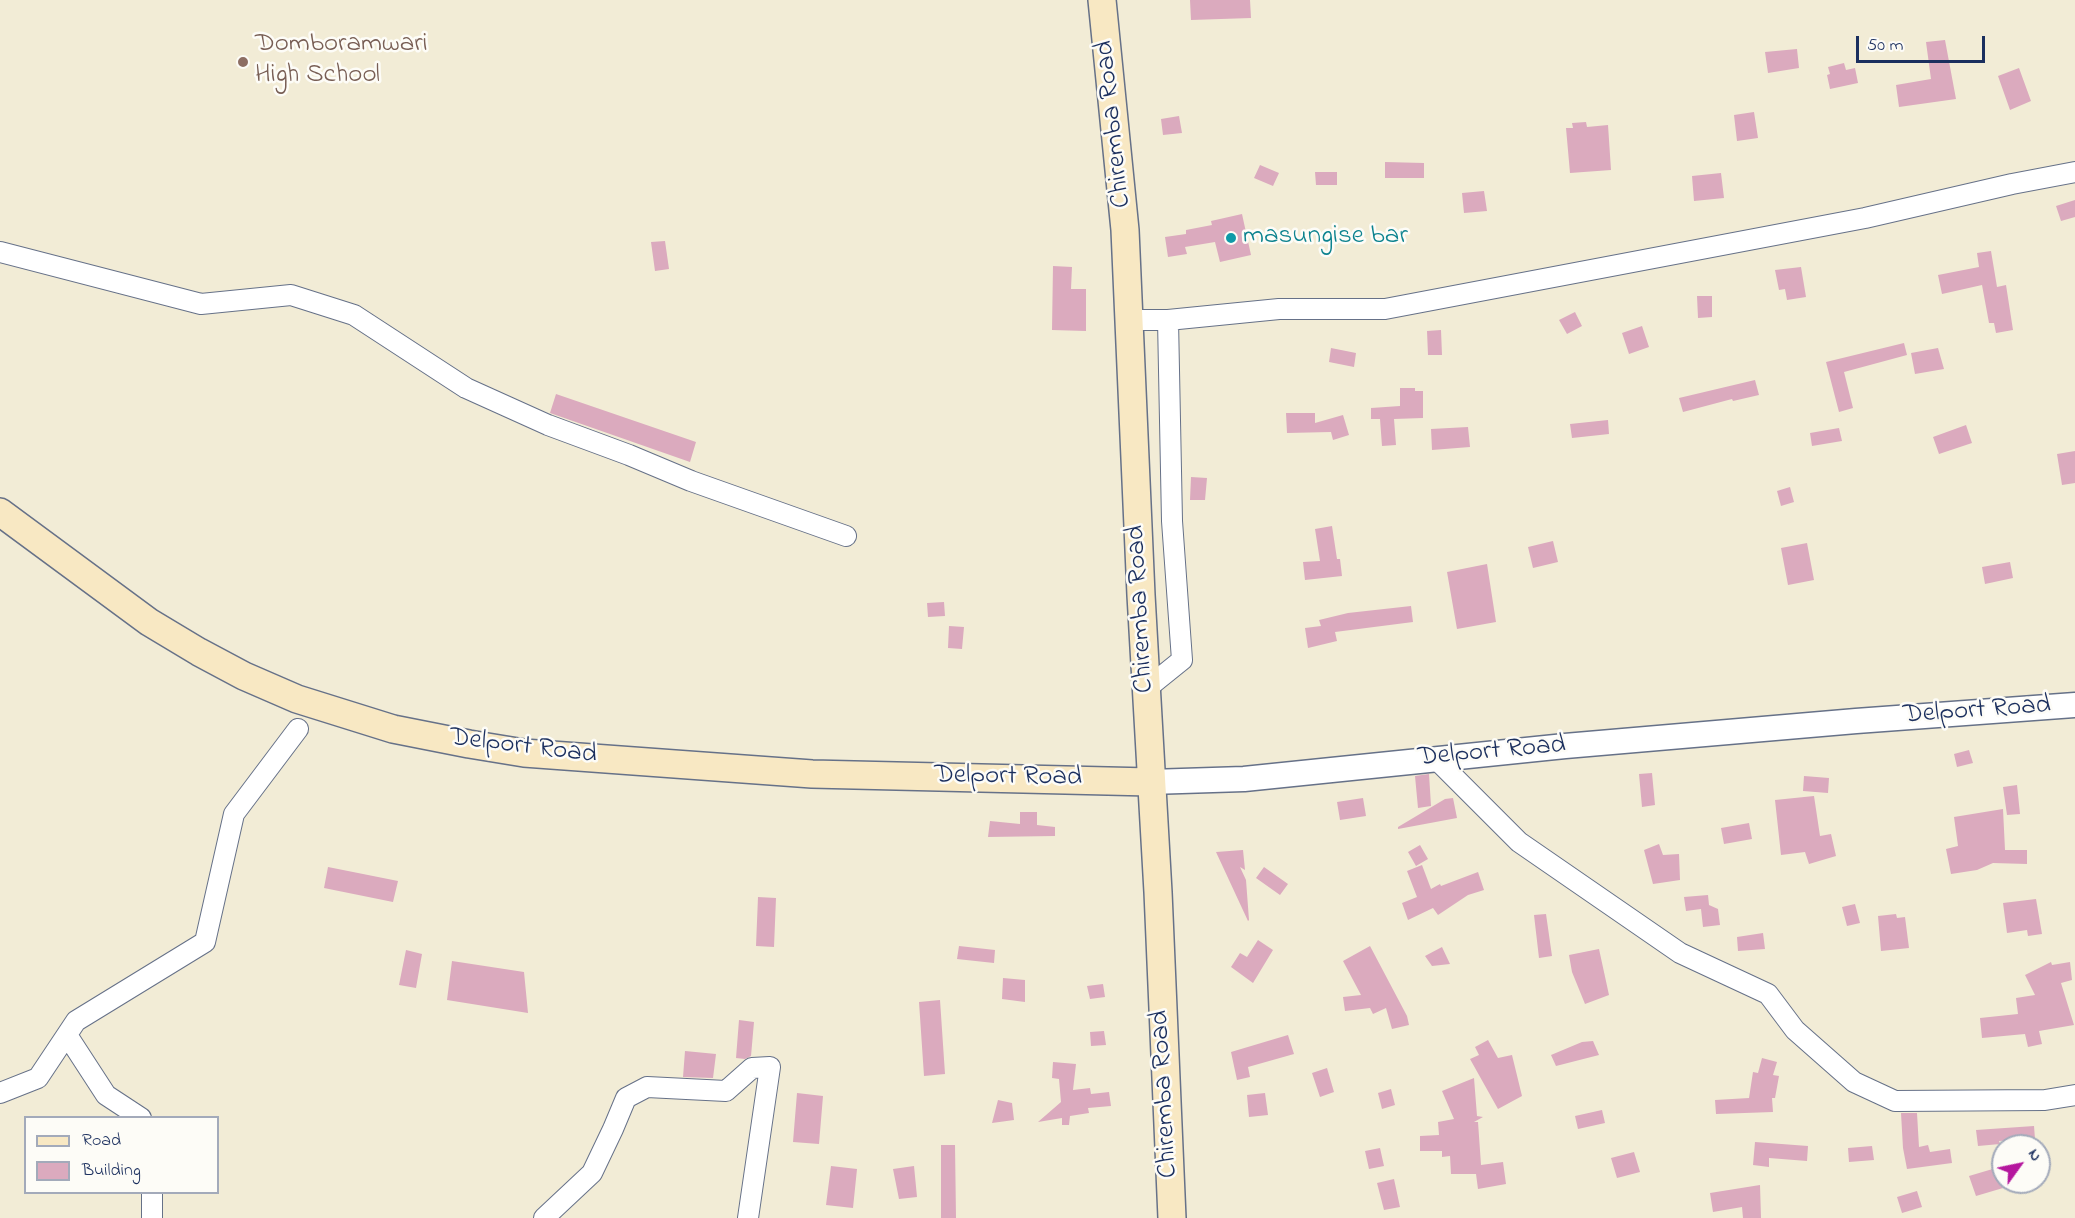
<!DOCTYPE html>
<style>
body{margin:0}
#map{position:relative;width:2075px;height:1218px;overflow:hidden;background:#f2ecd6;font-family:"Indie Flower",sans-serif}
canvas{display:block}
.legend{position:absolute;left:24px;top:1116px;width:195px;height:78px;box-sizing:border-box;background:#fdfcf7;border:2px solid #a3aaba;margin:0;padding:8px 10px;list-style:none;font-size:18px;color:#1b2f5e}
.legend li{display:flex;align-items:center;gap:12px;height:30px}
.legend b{width:30px;border:2px solid #a3aaba}
.north{position:absolute;left:1991px;top:1134px;width:60px;height:60px;box-sizing:border-box;background:#fdfcf7;border:2px solid #a3aaba;border-radius:50%;rotate:57deg;font-size:16px;font-weight:700;line-height:24px;text-align:center;color:#1b2f5e}
.north::after{content:'';display:block;margin:auto;width:21px;height:27px;background:#b5179e;clip-path:polygon(50% 0,100% 100%,50% 72%,0 100%)}
.scale{position:absolute;left:1856px;top:36px;width:129px;height:27px;box-sizing:border-box;border:3px solid #1b2f5e;border-top:0;padding-left:8px;font-size:18px;line-height:21px;white-space:nowrap;color:#1b2f5e;-webkit-text-stroke:4px #fdfcf7;paint-order:stroke}
</style>
<div id="map">
<canvas width="2075" height="1218"></canvas>
<ul class="legend">
<li><b style="height:8px;background:#f8e8c3"></b>Road</li>
<li><b style="height:16px;background:#dbaabe"></b>Building</li>
</ul>
<div class="north">N</div>
<div class="scale">50 m</div>
</div>
<script>
const g = document.querySelector('canvas').getContext('2d');
g.lineJoin = 'round';
function fill(path, color) {
  g.fillStyle = color;
  g.fill(path, 'evenodd');
}
function stroke(path, color, width, dash) {
  g.strokeStyle = color;
  g.lineWidth = width;
  g.lineCap = dash ? 'butt' : 'round';
  g.setLineDash(dash || []);
  g.stroke(path);
}
function label(font, color, halo, rows, align = 'center') {
  g.font = font + ' "Indie Flower",sans-serif';
  g.lineWidth = 5;
  g.setLineDash([]);
  g.textBaseline = 'middle';
  g.strokeStyle = halo;
  g.fillStyle = color;
  for (const [text, x, y, turn = 0] of rows) {
    g.save();
    g.translate(x, y);
    g.rotate((+turn || 0) * Math.PI / 180);
    g.textAlign = isNaN(turn) ? turn : align;
    if (halo) g.strokeText(text, 0, 0);
    g.fillText(text, 0, 0);
    g.restore();
  }
}
fill(new Path2D(`
 M1190,0H1250L1251,18L1191,20Z
 M1945,40L1956,99L1899,107L1896,85L1931,79L1926,42Z
 M1797,49L1799,68L1768,73L1765,52Z
 M1844,63L1846,70L1855,68L1858,83L1830,89L1827,75L1830,74L1828,67Z
 M2019,68L2031,101L2010,110L1998,76Z
 M1754,112L1758,138L1737,141L1734,115Z
 M1179,116L1182,133L1163,135L1161,119Z
 M1586,122L1587,127L1608,125L1611,170L1570,173L1566,128H1573L1572,123Z
 M1385,162L1424,163V178H1385Z
 M1260,165L1279,173L1273,186L1254,178Z
 M1315,172H1337V185H1316Z
 M1721,173L1724,198L1694,201L1692,176Z
 M1484,191L1487,211L1464,213L1462,193Z
 M2075,200V217L2061,221L2056,206Z
 M1242,214L1251,255L1220,262L1215,242L1185,247L1187,254L1168,257L1165,237L1186,234V230L1212,225L1211,221Z
 M665,241L669,269L655,271L651,242Z
 M1991,251L1997,287L2006,285L2013,330L1996,333L1994,323H1989L1982,285L1942,294L1938,275L1979,267L1977,253Z
 M1053,266L1072,267L1071,289H1086V331L1052,330Z
 M1801,267L1806,297L1787,300L1785,289L1779,290L1775,270Z
 M1697,296H1712V317L1698,318Z
 M1575,312L1582,326L1567,334L1559,320Z
 M1642,326L1649,347L1629,354L1622,333Z
 M1441,330L1442,355H1428L1427,331Z
 M1904,343L1907,355L1844,372L1853,408L1839,412L1826,362Z
 M1331,348L1356,353L1354,367L1329,362Z
 M1938,348L1944,369L1915,374L1911,353Z
 M1755,380L1759,395L1733,401L1732,399L1683,412L1679,398Z
 M1400,388H1415V391H1423V418L1394,419L1396,445L1382,446L1380,419H1371V408L1400,406Z
 M556,394L696,442L690,462L550,413Z
 M1286,413H1315V423L1343,415L1349,435L1333,440L1331,432L1287,433Z
 M1608,420L1609,434L1572,438L1570,424Z
 M1966,425L1972,443L1939,454L1933,437Z
 M1468,427L1470,447L1432,450L1431,429Z
 M1839,428L1842,441L1812,446L1810,433Z
 M2075,451V483L2062,485L2057,454Z
 M1191,477L1207,478L1205,500H1190Z
 M1790,487L1794,502L1781,506L1777,491Z
 M1332,526L1337,559H1340L1342,576L1305,580L1303,562L1320,561L1315,529Z
 M1553,541L1558,562L1533,568L1528,547Z
 M1807,543L1814,580L1788,585L1781,548Z
 M2010,562L2013,578L1985,584L1982,567Z
 M1487,564L1496,622L1457,629L1447,572Z
 M944,602L945,616L928,617L927,603Z
 M1411,606L1413,622L1335,632L1337,641L1308,648L1305,628L1321,626L1319,620L1348,613Z
 M949,626L964,627L962,649L948,648Z
 M1969,750L1973,763L1957,767L1954,754Z
 M1652,773L1655,805L1642,807L1639,774Z
 M1429,774L1431,806L1418,808L1415,776Z
 M1804,776L1829,778L1828,793L1803,791Z
 M2017,785L2020,814L2007,815L2003,787Z
 M1814,796L1820,836L1831,834L1836,856L1809,864L1805,852L1781,855L1775,800Z
 M1363,798L1366,816L1340,820L1337,802Z
 M1453,798L1457,818L1398,829V827L1445,799Z
 M2003,809L2005,850H2027V864L1993,863L1977,870L1951,874L1946,849L1958,846L1954,817Z
 M1020,812H1037V825L1055,827V836L988,837L990,821L1020,824Z
 M1749,823L1752,839L1724,844L1721,828Z
 M1659,844L1663,855L1679,854L1680,880L1653,884L1644,850Z
 M1420,845L1428,859L1416,866L1408,852Z
 M1243,850L1245,870L1240,867L1246,880L1249,920L1248,921L1216,852Z
 M1422,865L1431,889L1440,884L1441,886L1478,872L1484,890L1468,895L1438,915L1433,908L1408,920L1402,903L1417,897L1407,871Z
 M328,867L398,881L393,902L324,888Z
 M1264,867L1288,884L1280,895L1256,878Z
 M1708,895L1709,905L1718,909L1720,925L1703,927L1701,909L1686,911L1684,897Z
 M758,897L776,898L774,947L756,946Z
 M2036,899L2042,934L2028,936L2027,930L2007,933L2003,903Z
 M1855,904L1860,923L1847,926L1842,907Z
 M1546,914L1552,956L1539,958L1534,915Z
 M1896,914L1897,918L1905,917L1909,948L1881,951L1878,916Z
 M1763,933L1765,949L1738,951L1737,937Z
 M1258,940L1273,950L1253,983L1231,967L1240,953L1247,957Z
 M959,946L995,950L994,963L957,959Z
 M1370,946L1407,1016L1409,1025L1392,1029L1386,1008L1373,1014L1370,1008L1345,1011L1343,997L1361,995L1343,961Z
 M1442,947L1450,964L1432,966L1425,956Z
 M1599,949L1609,995L1585,1004L1572,972L1569,955Z
 M406,950L422,954L416,988L399,985Z
 M452,961L524,972L528,1013L447,1000Z
 M2051,962L2052,965L2070,962L2072,980L2061,983L2074,1025L2039,1031L2042,1044L2028,1047L2025,1034L1982,1038L1980,1018L2018,1014L2016,998L2035,995L2025,975Z
 M1003,978L1025,980V1002L1002,999Z
 M1103,984L1105,997L1090,999L1087,986Z
 M940,1000L945,1074L924,1076L919,1002Z
 M739,1020L754,1022L751,1056L745,1059L736,1058Z
 M1104,1031L1106,1045L1091,1046L1090,1032Z
 M1288,1035L1294,1054L1248,1067L1250,1077L1237,1080L1231,1052Z
 M1488,1040L1498,1058L1512,1055L1522,1096L1498,1109L1470,1059L1479,1055L1475,1047Z
 M1593,1041L1599,1055L1556,1066L1551,1055L1582,1042Z
 M685,1051L716,1054L713,1078L683,1077Z
 M1762,1058L1777,1062L1773,1075L1779,1076L1775,1098H1772L1773,1112L1716,1114L1715,1100L1749,1098L1753,1072L1758,1073Z
 M1053,1062L1076,1064L1073,1090L1090,1088L1091,1094L1109,1092L1111,1106L1088,1108L1089,1113L1070,1116L1069,1125H1062V1118L1038,1122L1061,1102L1059,1079L1052,1078Z
 M1327,1068L1334,1092L1320,1097L1312,1073Z
 M1474,1078L1477,1116L1483,1117L1474,1122H1478L1481,1165L1503,1162L1506,1184L1478,1189L1476,1174H1451L1450,1156L1442,1157V1151H1420V1136L1439,1135L1438,1122L1454,1119L1442,1091Z
 M1391,1089L1395,1105L1382,1109L1378,1093Z
 M797,1093L823,1096L819,1144L793,1142Z
 M1265,1093L1268,1115L1249,1117L1247,1095Z
 M998,1100L1012,1103L1014,1120L992,1123Z
 M1602,1110L1605,1123L1578,1129L1575,1116Z
 M1901,1113H1917L1919,1147L1928,1145L1930,1152L1950,1149L1952,1163L1907,1169L1903,1148Z
 M2034,1126L2035,1139L1999,1141L2000,1144L1978,1146L1976,1130Z
 M1755,1142L1808,1146L1807,1161L1769,1158V1167L1753,1165Z
 M941,1145H955L956,1218H941Z
 M1872,1146L1874,1160L1849,1162L1848,1148Z
 M1380,1148L1384,1166L1369,1169L1365,1151Z
 M1634,1152L1640,1172L1617,1178L1611,1158Z
 M831,1166L857,1169L853,1208L826,1205Z
 M914,1166L917,1197L899,1199L893,1169Z
 M1996,1168L2003,1188L1976,1196L1969,1176Z
 M1394,1179L1400,1207L1384,1210L1377,1183Z
 M1760,1185L1761,1218H1743L1742,1207L1713,1212L1710,1193Z
 M1917,1191L1922,1207L1902,1213L1897,1197Z`), '#dbaabe');
const minor = new Path2D(`
 M0,252L201,304L291,295L354,315L466,388L548,425L629,455L691,481L846,536
 M1130,320H1168L1279,309H1385L1865,218L2012,184L2075,172
 M1146,689L1182,660L1172,521L1168,320
 M1435,758L1519,842L1680,953L1768,994L1795,1030L1854,1082L1895,1101L2045,1100L2075,1095
 M67,1035L106,1095L141,1118
 M0,1093L38,1078L76,1021L205,942L234,814L298,729
 M152,1192V1218
 M544,1218L592,1173L613,1129L626,1098L647,1087L726,1091L752,1068L770,1067L748,1218`);
const tertiary = new Path2D(`
 M1150,782L1244,779L1565,746L1856,721L2075,705`);
const secondary = new Path2D(`
 M1102,0L1125,230L1141,595L1158,892L1172,1218
 M0,512L149,622L199,652L244,676L297,699L393,729L469,744L524,753L812,774L1150,782`);
stroke(minor, '#667188', 22);
stroke(tertiary, '#667188', 27);
stroke(secondary, '#667188', 30);
stroke(minor, '#fff', 20);
stroke(tertiary, '#fff', 24);
stroke(secondary, '#f8e8c3', 27);
for (const [x, y, r, color] of [
 [243,62,6,"#8d6e63"],
 [1231,238,6,"#0f9aa8"]
]) {
  const dot = new Path2D();
  dot.arc(x, y, r, 0, 2 * Math.PI);
  g.fillStyle = color;
  g.fill(dot);
  stroke(dot, '#fdfcf7', 2);
}
label('27px', '#785e54', '#fdfcf7', [
 ["Domboramwari",255,46],
 ["High School",255,77]
], 'left');
label('27px', '#1b2f5e', '#fdfcf7', [
 ["Chiremba Road",1115,124,-96],
 ["Chiremba Road",1142,609,-93],
 ["Delport Road",1977,712,-4],
 ["Delport Road",523,748,7],
 ["Delport Road",1492,753,-5],
 ["Delport Road",1008,778,1],
 ["Chiremba Road",1166,1094,-93]
]);
label('27px', '#0d838f', '#fdfcf7', [
 ["masungise bar",1243,238]
], 'left');
</script>
